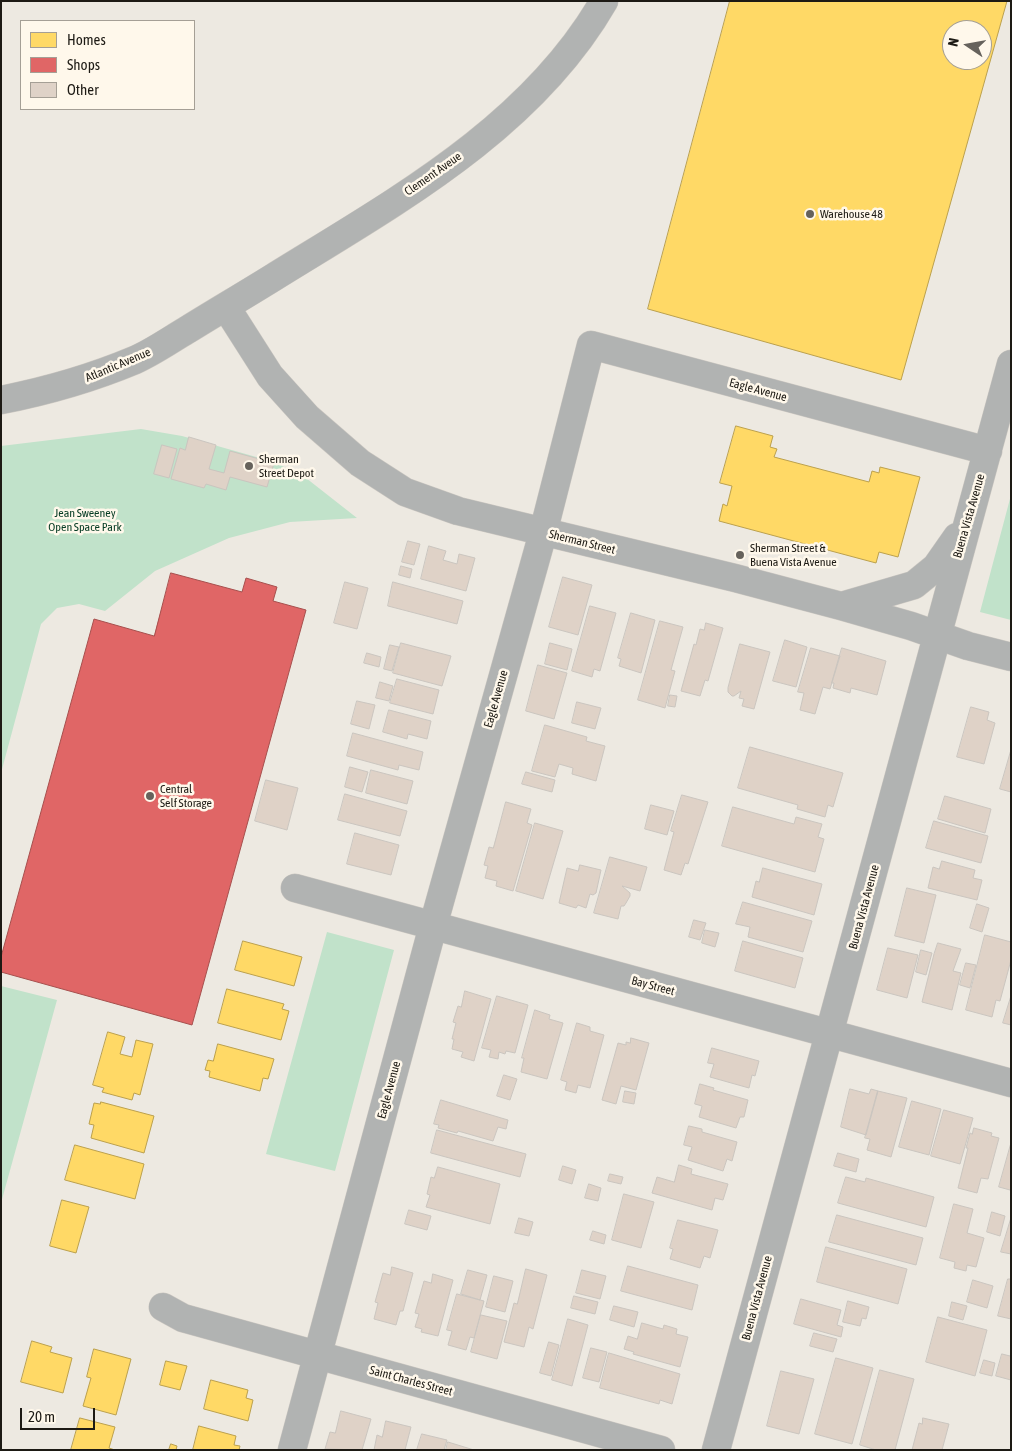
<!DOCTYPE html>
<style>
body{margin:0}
#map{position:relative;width:1012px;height:1451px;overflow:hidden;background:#ede9e1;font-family:"Asap Condensed",sans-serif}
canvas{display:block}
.frame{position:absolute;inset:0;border:2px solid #1d1a14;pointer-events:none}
.legend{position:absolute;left:20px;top:20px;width:175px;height:90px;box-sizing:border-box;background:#fff8eb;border:1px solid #a59f95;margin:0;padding:6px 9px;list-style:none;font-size:15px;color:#1d1a14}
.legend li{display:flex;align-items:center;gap:10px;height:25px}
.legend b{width:25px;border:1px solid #a59f95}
.north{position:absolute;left:942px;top:20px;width:50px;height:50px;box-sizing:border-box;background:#fff8eb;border:1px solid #a59f95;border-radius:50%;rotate:282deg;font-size:14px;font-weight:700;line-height:20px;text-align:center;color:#1d1a14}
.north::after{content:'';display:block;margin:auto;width:18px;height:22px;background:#66625c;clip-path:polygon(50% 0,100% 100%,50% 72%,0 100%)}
.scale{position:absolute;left:20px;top:1408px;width:75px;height:22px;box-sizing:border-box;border:2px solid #1d1a14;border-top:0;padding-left:6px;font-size:15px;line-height:18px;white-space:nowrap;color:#1d1a14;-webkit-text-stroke:4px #fff8eb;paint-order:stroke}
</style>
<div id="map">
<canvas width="1012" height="1451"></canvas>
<div class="frame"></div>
<ul class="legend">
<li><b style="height:14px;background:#ffd966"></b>Homes</li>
<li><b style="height:14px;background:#e06666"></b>Shops</li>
<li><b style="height:14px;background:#dfd2c7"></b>Other</li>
</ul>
<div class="north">N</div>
<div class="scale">20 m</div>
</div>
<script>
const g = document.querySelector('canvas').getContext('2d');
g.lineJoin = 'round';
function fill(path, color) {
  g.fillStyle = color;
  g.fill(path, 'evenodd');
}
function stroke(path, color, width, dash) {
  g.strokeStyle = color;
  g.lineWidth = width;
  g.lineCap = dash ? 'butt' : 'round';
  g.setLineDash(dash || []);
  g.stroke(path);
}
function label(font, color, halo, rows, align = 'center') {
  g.font = font + ' "Asap Condensed",sans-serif';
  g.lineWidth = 5;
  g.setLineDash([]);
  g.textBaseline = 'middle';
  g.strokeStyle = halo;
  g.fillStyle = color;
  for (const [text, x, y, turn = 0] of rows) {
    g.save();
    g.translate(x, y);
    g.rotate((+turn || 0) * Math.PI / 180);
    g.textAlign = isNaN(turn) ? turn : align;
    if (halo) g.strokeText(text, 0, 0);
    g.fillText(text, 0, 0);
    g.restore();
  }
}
fill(new Path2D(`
 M141,429L182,436L274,462L306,478L357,518L290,522L229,538L155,571L105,611L79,604L57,608L41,624L1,773V446Z
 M1011,495V620L980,612Z
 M327,932L394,950L335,1171L266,1154Z
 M1,986L57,1000L1,1203Z`), '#c1e2ca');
const homes = new Path2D(`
 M730,1H1007L901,380L648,309ZM952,30H982V60H952Z
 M736,426L773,436L770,447L777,449L774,457L869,482L872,471L879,473L880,467L920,477L898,557L879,552L876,563L719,521L723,504L727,506L732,486L720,483Z
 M243,941L302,957L294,986L235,970Z
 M227,989L284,1004L282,1009L289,1011L281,1040L218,1023Z
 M108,1032L125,1037L120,1054L132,1057L136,1040L153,1044L140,1095L134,1093L132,1100L102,1092L104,1088L93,1085Z
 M218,1044L274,1059L268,1079L263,1078L260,1091L209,1077L210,1071L205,1070L208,1060L213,1061Z
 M101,1102L154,1116L144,1153L91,1138L94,1125L89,1124L94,1103L100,1104Z
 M75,1145L144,1164L135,1199L65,1180Z
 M62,1200L89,1207L76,1253L50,1246Z
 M32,1341L52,1347L50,1352L72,1358L63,1393L21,1382Z
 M94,1349L131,1359L116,1415L83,1406L91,1378L87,1377Z
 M166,1361L187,1366L180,1390L160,1385Z
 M211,1380L248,1390L246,1398L253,1400L248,1421L204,1409Z
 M80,1418L115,1427L109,1448L115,1450H71Z
 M199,1426L236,1436L234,1445L240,1446L239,1450H193Z
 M171,1444L177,1446L176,1450H169Z`);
fill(homes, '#ffd966');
stroke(homes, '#bba04d', 1);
const shops = new Path2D(`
 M171,573L242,592L246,578L277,587L273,601L306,610L192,1025L1,972V957L94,619L154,636Z`);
fill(shops, '#e06666');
stroke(shops, '#a64f4d', 1);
const building = new Path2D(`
 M189,437L216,445L209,469L224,473L230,451L274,463L267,487L230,477L226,490L206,484L204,488L171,479L180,448L185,450Z
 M162,445L177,449L169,478L154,474Z
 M408,541L420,544L414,565L402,562Z
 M429,546L446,551L443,560L457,564L459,554L475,558L466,591L421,579Z
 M401,566L412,569L410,578L399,575Z
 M563,577L592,585L578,635L549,627Z
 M345,582L368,588L357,629L334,623Z
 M393,582L463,601L457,624L388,606Z
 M590,606L616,613L600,671L594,669L592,677L572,671Z
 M631,613L655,620L641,673L619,666L621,659L618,658Z
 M660,621L683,627L671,670L675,671L665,708L638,700Z
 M706,623L723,628L708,681L705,680L700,696L681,691L694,644L696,645L700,629L704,630Z
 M785,640L807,647L796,687L773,681Z
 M401,643L451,656L442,686L393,673Z
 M550,643L572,649L567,670L545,664Z
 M740,644L770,652L754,709L742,706L744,699L739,698L741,691L734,696H732L728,692V688Z
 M390,645L399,647L392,671L384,669Z
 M811,648L840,656L830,689L823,687L815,714L800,710L804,693L798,692Z
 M842,648L886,661L877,695L851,688L850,693L833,688L834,683H832Z
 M367,653L381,657L379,667L364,663Z
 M538,665L567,673L554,719L526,711Z
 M397,679L439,690L433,714L390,703Z
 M380,682L393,686L389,701L376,698Z
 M670,695L677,696L675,707L668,706Z
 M357,701L375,705L369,729L351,724Z
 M577,702L601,708L595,729L572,723Z
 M971,707L989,712L987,720L995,723L984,764L957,757Z
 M389,710L431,721L427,739L408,734L407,739L383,732Z
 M545,725L587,737L586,741L605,746L596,781L572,774L573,768L559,764L555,777L532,771Z
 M353,733L423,752L419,770L399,765L398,770L347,756Z
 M750,747L843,773L833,807L828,805L825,817L797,809L798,805L738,788Z
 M1011,750V792L1000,789Z
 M350,767L368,772L362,792L345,787Z
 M371,770L413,781L407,804L366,793Z
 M526,772L555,780L552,792L522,784Z
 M266,780L298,788L287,830L255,821Z
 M345,794L407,811L400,836L338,820Z
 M682,795L708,802L688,864L685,863L681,875L664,870L674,832L671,831Z
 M945,796L991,809L985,833L938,819Z
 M506,802L531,809L527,823L532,825L513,891L496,886L497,881L485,878L488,866L484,865L489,847L493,848Z
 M651,805L674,811L667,835L645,829Z
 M733,807L794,824L796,817L822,824L818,837L824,839L815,872L722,846Z
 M934,821L988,836L981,863L926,848Z
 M535,823L563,831L543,899L516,891Z
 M355,833L399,845L391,875L347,864Z
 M610,857L647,867L640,891L622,886L630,893V896L626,903L624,906H621L618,919L594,913Z
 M942,861L975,870L973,878L982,880L977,900L928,888L933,867L939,869Z
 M580,865L601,870L596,893L593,895L590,894L586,908L578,905L576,908L559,903L567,868L578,871Z
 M763,868L822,884L814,915L752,897L756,881L759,882Z
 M907,888L936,895L924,943L895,936Z
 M743,902L812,921L803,952L748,937L750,927L736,924Z
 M977,904L989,908L982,932L970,928Z
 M694,920L706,923L700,940L689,937Z
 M705,930L719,933L715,947L702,943Z
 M985,935L1011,942V960L1000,1001L996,1000L992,1017L966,1010Z
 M743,941L803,958L795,988L735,971Z
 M938,943L961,949L953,971L961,973L952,1010L922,1002L934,954Z
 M888,948L918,955L907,998L877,990Z
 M921,950L932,953L926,975L916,972Z
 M966,963L976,965L970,988L960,985Z
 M465,991L491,999L474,1061L461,1057L463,1052L452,1049L454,1039H452L456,1023L453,1022L458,1006L461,1007Z
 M497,996L528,1005L515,1053L506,1051L505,1054L499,1052L498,1059L489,1057L491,1050L482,1048Z
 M1011,996V1025L1003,1023Z
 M535,1010L550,1015L549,1019L563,1023L547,1079L521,1072L524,1058H522Z
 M577,1023L590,1027V1031L604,1035L590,1088L578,1085L576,1093L565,1090L567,1082L561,1080Z
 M631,1038L649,1043L636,1090L621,1086L616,1104L602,1100L618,1043L626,1045V1042L630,1043Z
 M712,1048L759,1061L755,1076L752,1075L749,1088L710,1077L714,1064L708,1063Z
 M504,1075L517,1079L510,1100L497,1096Z
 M700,1084L714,1088L713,1090L748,1100L744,1117H740L736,1128L699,1117L702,1106L695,1104Z
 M850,1089L869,1094L871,1089L878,1091L866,1135L841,1127Z
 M625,1091L636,1093L634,1104L623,1102Z
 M878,1091L907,1098L891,1157L867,1150L870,1139L865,1138Z
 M441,1100L508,1120L506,1129L498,1127L493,1141L458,1131L457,1133L438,1128L439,1125L434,1124Z
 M912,1101L941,1109L929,1155L899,1147Z
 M944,1110L973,1118L960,1164L931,1156Z
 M689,1126L702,1129V1132L737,1142L732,1161L727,1159L723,1171L688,1160L692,1147L684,1145Z
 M974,1128L992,1133L991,1136L999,1138L988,1179L981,1178L977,1193L958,1188L968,1148H966L970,1133L972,1134Z
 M437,1130L526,1154L520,1177L431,1153Z
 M1011,1143V1187L1010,1190L999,1187Z
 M838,1153L859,1159L856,1172L834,1166Z
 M679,1165L692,1169L691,1174L728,1184L723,1200L715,1198L712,1210L652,1193L657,1177L674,1182Z
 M563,1166L576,1170L572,1184L559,1180Z
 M438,1167L500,1184L490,1224L426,1207L430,1195L427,1194L431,1177L434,1178Z
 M610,1174L623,1177L621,1184L608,1181Z
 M846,1177L865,1182L866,1178L934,1197L926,1227L838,1203Z
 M589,1184L601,1188L598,1201L585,1198Z
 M624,1194L654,1202L641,1248L612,1240Z
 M954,1204L973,1209L967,1233L984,1238L976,1267L967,1265L966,1271L954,1268L955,1262L940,1258Z
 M409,1210L431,1216L427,1230L405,1224Z
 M992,1212L1005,1216L1000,1236L987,1232Z
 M837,1215L923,1238L916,1265L829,1242Z
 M519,1218L533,1222L529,1236L515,1233Z
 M1011,1218V1254L1001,1252Z
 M678,1220L718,1230L710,1258L704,1256L700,1268L670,1259L673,1249L670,1248Z
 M593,1231L606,1235L604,1244L590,1240Z
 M826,1247L907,1269L898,1304L817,1282Z
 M628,1266L698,1285L692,1310L621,1291Z
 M392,1267L413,1273L403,1311H400L396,1325L374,1319L378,1303L375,1302L383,1273L390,1275Z
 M526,1269L547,1275L533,1329L529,1327L524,1347L504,1342L514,1303L517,1304Z
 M468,1270L487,1275L480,1300L461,1294Z
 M582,1270L606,1276L600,1299L576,1293Z
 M433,1274L453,1280L438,1336L421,1332L422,1329L415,1327L419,1314L415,1313L424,1281L431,1283Z
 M494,1276L513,1281L505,1312L486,1307Z
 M1008,1279H1011V1319L998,1316Z
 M973,1280L993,1286L987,1308L967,1302Z
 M457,1294L484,1301L474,1338L470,1337L466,1350L448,1345L452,1331L447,1330Z
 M574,1296L598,1302L595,1314L571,1308Z
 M801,1299L841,1310L837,1325L843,1327L841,1337L794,1324Z
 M848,1301L869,1307L866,1319L862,1318L860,1326L843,1322Z
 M952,1302L967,1306L963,1320L949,1316Z
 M614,1306L638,1312L634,1327L610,1320Z
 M481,1315L507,1321L497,1359L471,1352Z
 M938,1317L987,1330L975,1376L926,1362Z
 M568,1319L588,1325L572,1386L552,1380Z
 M642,1323L663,1329L664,1325L677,1329L676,1334L688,1337L680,1367L633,1354L634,1352L624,1349L628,1336L637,1339Z
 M814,1333L837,1339L833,1352L810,1346Z
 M549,1342L559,1345L551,1376L540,1373Z
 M591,1348L607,1352L599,1382L583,1378Z
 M609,1353L680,1374L672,1404L660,1400L659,1404L600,1388Z
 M1002,1354L1010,1356L1011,1354V1380L996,1376Z
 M836,1358L873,1368L852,1444L815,1434Z
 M984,1360L995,1363L992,1376L980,1373Z
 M880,1370L914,1379L895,1450H876L860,1445Z
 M781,1371L814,1379L799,1434L767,1426Z
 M341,1411L371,1419L362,1450L325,1449L330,1432L335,1433Z
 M923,1418L949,1424L942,1450H912L919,1423L922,1424Z
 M386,1421L411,1427L405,1450H374L377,1435L382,1437Z
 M422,1434L447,1440L444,1450H417Z
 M448,1442L474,1450H446Z`);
fill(building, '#dfd2c7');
stroke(building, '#cac5bf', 1);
const minor = new Path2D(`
 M226,307L270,376L307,417L360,463L405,492L458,511L735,578L841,606L911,626L968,646L1011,657
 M1,400C47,391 92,378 135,360C153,352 170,340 187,330C216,312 245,295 274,277C395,202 531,128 604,1
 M842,606L914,585L936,567L957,537
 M295,888L1011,1083
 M163,1307L183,1318L661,1450
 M292,1450L433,926L543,533L591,345L988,451
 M716,1450L1011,364`);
stroke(minor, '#cbc7c1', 29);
stroke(minor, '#b1b3b2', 28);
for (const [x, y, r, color] of [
 [810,214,5,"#66625c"],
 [249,466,5,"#66625c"],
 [740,555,5,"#66625c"],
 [150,796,5,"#66625c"]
]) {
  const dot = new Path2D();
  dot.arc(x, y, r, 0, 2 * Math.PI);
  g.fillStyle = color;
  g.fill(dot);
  stroke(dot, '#fff8eb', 2);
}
label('12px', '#1d1a14', '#fff8eb', [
 ["Clement Aveue",433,174,-35],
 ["Atlantic Avenue",118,365,-23],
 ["Eagle Avenue",758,390,15],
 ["Buena Vista Avenue",969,516,-74],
 ["Sherman Street",582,542,14],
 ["Eagle Avenue",496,699,-74],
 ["Buena Vista Avenue",864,907,-75],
 ["Bay Street",653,986,15],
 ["Eagle Avenue",389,1090,-75],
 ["Buena Vista Avenue",757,1298,-75],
 ["Saint Charles Street",411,1381,15]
]);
label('12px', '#1d1a14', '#fff8eb', [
 ["Warehouse 48",820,214],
 ["Sherman",259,459],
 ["Street Depot",259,473],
 ["Sherman Street &",750,548],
 ["Buena Vista Avenue",750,562],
 ["Central",160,789],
 ["Self Storage",160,803]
], 'left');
label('12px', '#053b23', '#fff8eb', [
 ["Jean Sweeney",85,513],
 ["Open Space Park",85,527]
]);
</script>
